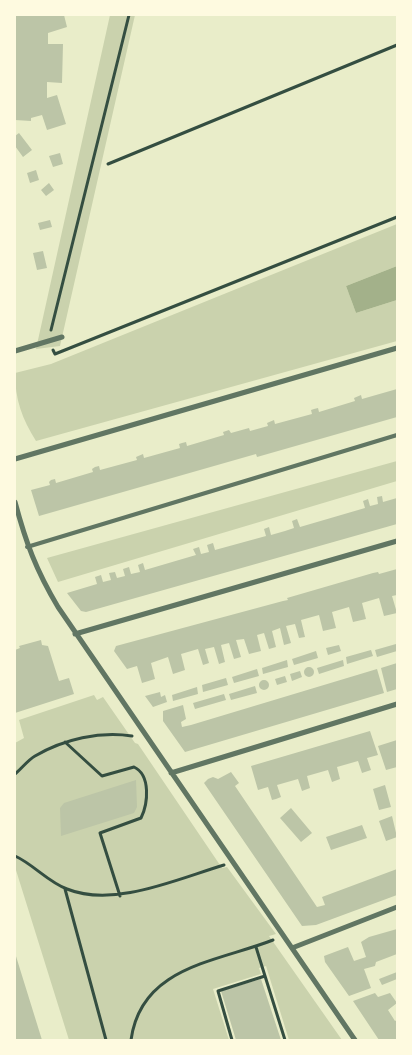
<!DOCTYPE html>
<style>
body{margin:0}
#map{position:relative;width:412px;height:1055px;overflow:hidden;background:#e9edc9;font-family:"Golos Text",sans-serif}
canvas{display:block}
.frame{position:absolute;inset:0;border:16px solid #fefae0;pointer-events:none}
</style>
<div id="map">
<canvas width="412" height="1055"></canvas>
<div class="frame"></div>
</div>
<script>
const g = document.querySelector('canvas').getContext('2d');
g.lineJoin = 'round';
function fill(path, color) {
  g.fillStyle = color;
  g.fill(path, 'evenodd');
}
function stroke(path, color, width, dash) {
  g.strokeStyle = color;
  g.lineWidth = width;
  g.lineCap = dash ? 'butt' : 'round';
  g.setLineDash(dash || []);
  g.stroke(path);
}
fill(new Path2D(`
 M110,15H135L60,346L36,349Z
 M397,224V266L346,286L356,313L397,300V341L36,441C22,419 15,399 15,373L51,364Z
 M397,461V481L58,582L47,558Z
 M94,695L97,700L103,697L135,743L138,744L222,868L227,867L276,934L269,936L342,1040H289L266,966L259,968L261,974L213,989L229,1040H69L15,867V743L24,738L19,720Z`), '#cad2ad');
fill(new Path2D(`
 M397,266V300L356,313L346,286Z`), '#a3b18a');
fill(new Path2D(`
 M15,15H64L67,27L48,33V44H63L62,83L47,82V98L57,95L66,124L47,130L42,115L31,118V121L15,120Z
 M19,133L32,150L23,157L15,146V136Z
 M60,153L63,164L53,167L49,156Z
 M36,170L39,180L30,183L27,173Z
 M49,183L54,190L46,196L41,190Z
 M50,220L52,227L40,230L38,223Z
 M43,251L47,268L37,270L33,253Z
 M397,389V417L257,457L256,454L39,516L31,490L50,485L49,482L51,480L55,479L56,483L93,472L92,469L95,467L99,466L100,470L137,460L136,457L143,454L144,458L180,448L179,444L182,443L186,442L187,446L224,435L223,432L229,430L231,433L249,428L250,431L268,426L267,423L274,420L275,424L312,414L311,410L314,409L318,408L319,412L355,401L354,398L361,395L362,399Z
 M382,496L383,502L397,498V524L86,612L81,611L67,593L97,584L95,577L101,575L103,582L111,580L109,573L115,572L117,578L125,576L123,569L129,567L131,574L140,572L138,565L143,563L145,570L196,555L193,549L199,547L201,554L209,552L207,545L213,543L215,550L266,536L264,529L269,527L271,535L285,531L294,528L292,521L297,519L300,527L365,508L363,501L368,499L370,506L378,504L377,497Z
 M397,569V595L392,596L397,613L384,616L379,598L362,603L366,619L353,622L349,607L332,612L336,628L323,631L319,615L301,620L305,637L299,638L295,624L286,626L291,643L284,645L280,628L272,631L276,647L269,649L264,633L257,635L261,651L249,654L244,639L236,640L241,657L234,659L229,643L221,645L225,662L219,664L214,647L205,649L209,663L203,665L198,649L181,654L185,670L173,674L168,657L151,663L155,679L142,683L137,666L127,669L114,651L116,646L283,601L288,600L287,598L373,573L378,572L379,574Z
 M41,640L42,645L48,646L59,681L69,678L74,694L15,713V650L20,648L19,646Z
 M396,644L397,651L377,657L375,650Z
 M339,645L341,651L328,655L326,648Z
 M371,650L373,656L347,664L346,657Z
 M316,651L318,658L294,665L292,659Z
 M287,660L288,667L263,674L262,668Z
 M343,660L344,666L319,674L317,668Z
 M397,663V689L387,692L381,668Z
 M304 672a5 5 0 1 1 10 0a5 5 0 1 1-10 0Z
 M257,669L259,676L234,683L232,677Z
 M377,669L384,693L185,752L163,721V711L183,705L186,719L181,722L182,727L191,725Z
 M300,671L302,677L292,681L290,674Z
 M285,676L287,682L277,685L275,679Z
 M226,678L228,685L203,692L202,685Z
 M259 685a5 5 0 1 1 10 0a5 5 0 1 1-10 0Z
 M255,686L257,693L231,700L229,694Z
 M197,687L198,694L173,701L172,695Z
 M160,692L161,697L165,695L167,702L153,707L145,696Z
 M224,694L226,700L195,709L193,703Z
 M370,731L378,755L367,758L371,770L362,773L358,761L337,767L340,779L332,782L328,770L307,776L310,788L302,791L298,779L277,785L281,797L276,799L272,800L268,787L258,790L251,766Z
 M397,740V767L386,770L378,746Z
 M231,772L239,783L235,786L317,907L325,905L322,897L397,869V895L316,925L302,926L204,783L208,779L213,777L218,779Z
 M136,780L137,807L134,813L61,836L60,808L64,803Z
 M385,785L391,807L379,810L373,789Z
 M291,808L312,833L301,842L280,818Z
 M392,816L397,837L386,841L379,821Z
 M362,825L367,838L331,850L326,837Z
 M397,929V954L376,962L375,966L364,969L371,988L349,996L325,962L324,956L348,947L354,961L366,957L361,942L369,937Z
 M15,953L42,1040H15Z
 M397,972V979L382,985L379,979Z
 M261,979L281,1040H236L221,991Z
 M375,993L378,997L390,993L397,1003L388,1010L395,1021L397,1020V1040H379L353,1001Z`), '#bcc5a7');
stroke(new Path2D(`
 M108,164L397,45
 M51,330L129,15
 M53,350L55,354L397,217
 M65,742L102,776L134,767C151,775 148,804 141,818L100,833L120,896
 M15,774C21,769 28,760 35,756C64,739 100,731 132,736
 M15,856C33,864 48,882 67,889C114,908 177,879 224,865
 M65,889L106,1040
 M256,947L265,976
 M131,1040C141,966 217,962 273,940
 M232,1040L218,991L265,976L285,1040`), '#344e41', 3);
stroke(new Path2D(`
 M27,547L397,435`), '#617663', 4);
stroke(new Path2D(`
 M15,351L62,337
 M15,459L397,348
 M15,502C26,543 36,570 58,607L355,1040
 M75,634L397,541
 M171,773L397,704
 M292,948L397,907`), '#617663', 5);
</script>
